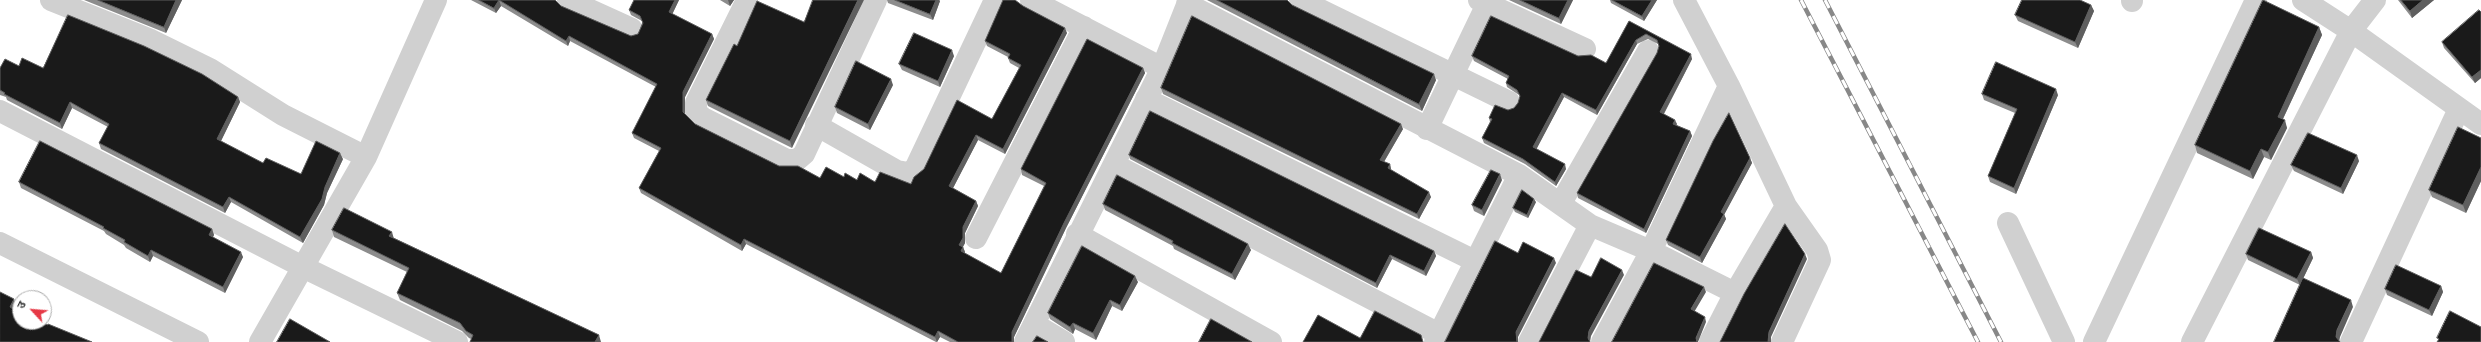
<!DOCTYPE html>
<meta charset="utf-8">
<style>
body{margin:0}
#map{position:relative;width:2481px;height:342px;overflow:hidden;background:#fff;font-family:"Work Sans","Noto Sans Devanagari",sans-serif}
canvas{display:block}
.north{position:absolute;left:12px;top:290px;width:40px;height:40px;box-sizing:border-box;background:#fff;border:1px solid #adadad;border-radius:50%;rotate:296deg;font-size:11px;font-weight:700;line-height:16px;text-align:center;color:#333}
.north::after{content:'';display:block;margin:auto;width:14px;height:18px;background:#e63946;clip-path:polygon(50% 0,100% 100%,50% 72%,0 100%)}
</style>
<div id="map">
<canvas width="2481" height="342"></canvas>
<div class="north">उ</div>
</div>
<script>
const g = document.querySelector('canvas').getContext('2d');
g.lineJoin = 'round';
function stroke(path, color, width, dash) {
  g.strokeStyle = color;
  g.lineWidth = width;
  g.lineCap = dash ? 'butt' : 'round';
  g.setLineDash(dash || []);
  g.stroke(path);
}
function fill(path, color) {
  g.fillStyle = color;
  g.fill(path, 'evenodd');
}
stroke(new Path2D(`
 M51,0L151,40L210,69L283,115L366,157
 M568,0L632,29
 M747,0L696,103V112L703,118L787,160H797L804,154L876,0
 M1031,0L1162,68
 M1300,0L1509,102
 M1479,0L1585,49
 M1684,0L1729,86L1786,206L1817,250L1820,260L1782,342
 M2303,0L2351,31L2481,124
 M2132,1V0
 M1187,4L1519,175L1590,225L1651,251L1735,293
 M1146,99L1477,262
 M0,111L303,267L457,342
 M816,125L897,171L908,173L915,169L995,0
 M1427,129L1489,0
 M1115,165L1439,334
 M1561,203L1648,51
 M2008,223L2064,342
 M1077,234L1271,342
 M976,238L1084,27
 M0,243L198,342
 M1034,324L1064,342
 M260,342L366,157L436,0
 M1025,342L1162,68L1189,0
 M1435,342L1519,175
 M1529,342L1590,225
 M1602,342L1651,251L1729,86
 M1710,342L1735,293L1786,206
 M2094,342L2256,0
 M2192,342L2351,31L2375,0
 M2351,342L2459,109`), '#d0d0d0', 22);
const rail = new Path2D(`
 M1801,0L1978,342
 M1825,0L2001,342`);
stroke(rail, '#888', 4.5);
stroke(rail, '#fff', 3, [9]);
fill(new Path2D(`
 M84,0H182L166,33Z
 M471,0H555L561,6L631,36L638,34L642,23V21L631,15L629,10L634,0H679L672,14L712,34L714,39L685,97V114L695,124L779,166L820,178L844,177L857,180L911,184L992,119L1019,68L1010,63L1008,58V57L987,46L985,41L1023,6L1067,33L1005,154L978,140L953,188L976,201L978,206L965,233V243L963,247L965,252L964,253L1001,273L1044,186L1022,175L1021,169L1143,68L1145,73L1066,228L1014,337V342H950L940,337L937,342H936L746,244L742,251L641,193L639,188L659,151L634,138L632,133L656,87L570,41L568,46L501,6L496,13Z
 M720,0H734L730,6Z
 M887,0H939L940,1L933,20L888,3Z
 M1207,0H1288V1L1292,5L1436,80L1422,111Z
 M1509,0H1573L1561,24Z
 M1610,0H1657L1644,21L1611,3Z
 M2398,0H2434L2412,18Z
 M2091,5L2094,11L2078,48L2018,21L2015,15Z
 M2481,12V78L2475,83L2444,48L2442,42Z
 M1629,21L1692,59L1664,114L1677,124L1676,125L1690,131L1692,136L1646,233L1578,198L1577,193L1657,53L1659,46L1658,44L1648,39L1637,44L1597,115L1564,97L1536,149L1566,169L1556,186L1525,164L1484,143L1482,138L1490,122L1489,118L1514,108L1518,103L1520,96L1519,95L1507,87L1506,83L1508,79L1474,61L1472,56H1578L1606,63Z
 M804,22L792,148L708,106L706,100L737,46Z
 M2319,27L2322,35L2283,119L2287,128L2271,160L2264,157L2253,179L2197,153L2195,145Z
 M954,56L940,87L902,70L899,64Z
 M19,66L43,68L238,97L240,102L221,141L263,163L301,174L343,159L327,193L324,205L303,243L231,202L225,213L101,149L99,143L108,127L72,108L62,129L7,100L6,97L0,95V68Z
 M893,85L870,130L837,113L835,107Z
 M1161,88L1403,129L1384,162L1390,164L1391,169V170L1431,197L1419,219L1163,94Z
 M1982,94L2058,95L2016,194L1990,182L1988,176L2015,113L1984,100Z
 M2481,138V181L2466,213L2432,197L2429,190Z
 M1129,155L1434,251L1436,256L1426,276L1392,259L1377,288L1130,159Z
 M1750,158L1752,163L1724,214L1726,219L1702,263L1668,245L1666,240Z
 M2359,161L2343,194L2294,171L2291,165Z
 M1502,180L1484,216L1474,211L1472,205Z
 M19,182L212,229L214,235L213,237L243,257L225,293L153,256L150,262L126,248L124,245L106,234L104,231L21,188Z
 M1536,202L1528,218L1515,212L1513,208Z
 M1103,204L1251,250L1235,280L1174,249L1173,246L1105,210Z
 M332,230L394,238L599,335L471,339L469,338L462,331L400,300L397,293L407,272L334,237Z
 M2311,252L2313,258L2300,285L2248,260L2246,254Z
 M1138,282L1122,311L1112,306L1096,340L1075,329L1073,334L1050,319L1048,313Z
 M2441,286L2443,292L2432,316L2387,295L2385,289Z`), '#8c8c8c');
fill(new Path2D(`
 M176,0H182L166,33L164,27Z
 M499,0L501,6L496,13L494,8Z
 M675,0H679L671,17L669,12Z
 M728,0H734L730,6Z
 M858,0H864L792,148L790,141Z
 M936,0H939L940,1L933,20L930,14Z
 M1568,0H1573L1561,24L1559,18Z
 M1652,0H1657L1644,21L1642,16Z
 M2423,0H2434L2412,18L2410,11Z
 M2091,5L2094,11L2078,48L2075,42Z
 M2319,27L2322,35L2280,125L2278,117Z
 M1065,28L1067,33L1005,154L1003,149Z
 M712,34L714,39L685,97V117L683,112V92Z
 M569,36L570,41L568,46L566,41Z
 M1636,40L1637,44L1597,115L1596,110Z
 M952,50L954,56L940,87L938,81Z
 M1691,54L1692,59L1662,117L1660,112Z
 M1143,68L1145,73L1066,228L1014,337V342H1012V332L1064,223Z
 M2481,70V78L2475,83L2472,77Z
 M1434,74L1436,80L1422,111L1419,104Z
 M891,79L893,85L870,130L868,124Z
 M2056,89L2058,95L2016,194L2014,188Z
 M1562,93L1564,97L1535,152L1533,147Z
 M238,97L240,102L219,145L217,139Z
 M70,102L72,108L62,129L60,123Z
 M1675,120L1677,124L1675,128L1673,124Z
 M2285,120L2287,128L2271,160L2268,152Z
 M1401,124L1403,129L1382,165L1380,160Z
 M1690,131L1692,136L1646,233L1644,229Z
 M976,135L978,140L951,192L949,186Z
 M2261,149L2264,157L2253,179L2250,171Z
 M340,153L343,159L327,193L324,205L303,243L300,237Z
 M2357,155L2359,161L2343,194L2341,188Z
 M1750,158L1752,163L1723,217L1721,212Z
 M1390,164L1391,169L1389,174L1388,168Z
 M1565,164L1566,169L1556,186L1555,182Z
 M2481,167V181L2466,213L2463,205Z
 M1500,174L1502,180L1484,216L1482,210Z
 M1429,192L1431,197L1419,219L1417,214Z
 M229,197L231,202L225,213L223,207Z
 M1534,199L1536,202L1528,218L1527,215Z
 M976,201L978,206L965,233V243L961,250L959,245L963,227Z
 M1724,214L1726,219L1702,263L1700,257Z
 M212,229L214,235L211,240L209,235Z
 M392,232L394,239L389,236Z
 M744,239L746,244L742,251L741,245Z
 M1248,244L1251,250L1235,280L1232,274Z
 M963,247L965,252L963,256L961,251Z
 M151,250L153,256L150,262L148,256Z
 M1434,251L1436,256L1426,276L1424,271Z
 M241,252L243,257L225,293L223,287Z
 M2311,252L2313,258L2300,285L2297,279Z
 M1805,254L1807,259L1771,337V342H1768L1769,332Z
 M1390,255L1392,259L1377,288L1376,283Z
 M1554,258L1556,263L1518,337V342H1517L1516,332Z
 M1622,270L1624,275L1591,336L1590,342L1588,338L1589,331Z
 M1135,276L1138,282L1122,311L1120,305Z
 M2441,286L2443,292L2432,316L2429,310Z
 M1704,287L1706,292L1693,314L1691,309Z
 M14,299L16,305L12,313L10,307Z
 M1110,300L1112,306L1096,340L1093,333Z
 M2351,300L2353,307L2340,337L2339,342L2336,337L2337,330Z
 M1705,317L1706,322L1698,342H1697L1696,338Z
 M1073,323L1075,329L1073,334L1070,327Z
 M938,331L940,337L937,342L935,337Z
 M599,335L601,342H595Z`), '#5f5f5f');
const building = new Path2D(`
 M98,0H176L164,27Z
 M479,0H555L561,6L631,36L638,34L643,23L640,16L629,10L634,0H675L669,12L712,34L683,92V112L695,124L779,166H798L820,178L826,167L844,177L845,173L857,180L860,173L875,182L880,172L911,184L914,177L924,169L957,100L992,119L1021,65L1008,58L1010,54L985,41L1003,0H1015L1023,6L1065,28L1003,149L976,135L949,186L976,201L963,227V238L959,245L963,247L961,251L1001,273L1046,183L1021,169L1087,39L1143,68L1064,223L1012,332V342H958L938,331L935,337L744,239L741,245L639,188L661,148L632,133L657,84L569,36L566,41L499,0L494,8Z
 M813,0H858L790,141L706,100L734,44L737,46L757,1L804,22Z
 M895,0H936L930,14Z
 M1217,0H1287L1292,5L1434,74L1419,104Z
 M1520,0H1568L1559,18Z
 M1612,0H1652L1642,16Z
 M2022,0H2080L2091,5L2075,42L2015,15Z
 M2263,0L2319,27L2278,117L2285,120L2268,152L2261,149L2250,171L2195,145Z
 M2401,0H2423L2410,11Z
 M2479,10L2481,12V70L2472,77L2442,42Z
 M68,15L144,46L202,74L238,97L217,139L263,163L266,158L301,174L316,141L340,153L325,187L322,199L300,237L229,197L223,207L99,143L109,124L70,102L60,123L4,94L5,93L0,90V68L5,59L19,66L22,58L43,68Z
 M1192,16L1401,124L1380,160L1390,164L1388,168L1429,192L1417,214L1161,88Z
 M1491,16L1578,56L1591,55L1606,63L1629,21L1691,54L1660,112L1675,120L1673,124L1690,131L1644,229L1577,193L1657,53L1659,46L1657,40L1646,34L1636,40L1596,110L1562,93L1533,147L1565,164L1555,182L1523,159L1482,138L1492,119L1489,118L1495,105L1508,110L1514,108L1518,103L1520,96L1517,90L1506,83L1509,76L1472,56Z
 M914,33L952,50L938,81L899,64Z
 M856,61L891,79L868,124L835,107Z
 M1996,62L2056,89L2014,188L1988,176L2017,109L1982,94Z
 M1150,111L1434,251L1424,271L1390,255L1376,283L1129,155Z
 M1729,113L1750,158L1721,212L1724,214L1700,257L1666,240L1713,141Z
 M2458,127L2481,138V167L2463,205L2429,190Z
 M2308,133L2357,155L2341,188L2291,165Z
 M40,141L212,229L209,235L241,252L223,287L151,250L148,256L124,242L125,240L103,228L104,227L19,182Z
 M1491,170L1500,174L1482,210L1472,205Z
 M1117,175L1248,244L1232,274L1172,243L1173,241L1103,204Z
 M1522,190L1534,199L1527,215L1513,208Z
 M344,208L392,232L389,236L599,335L595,342H470L473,335L466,331L460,323L397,293L409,268L332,230Z
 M1785,224L1805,254L1769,332L1768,342H1720L1744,294Z
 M2259,228L2311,252L2297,279L2246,254Z
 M1495,241L1518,253L1523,242L1554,258L1516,332L1517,342H1445Z
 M1082,246L1135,276L1120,305L1110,300L1093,333L1073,323L1070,327L1048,313Z
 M1601,258L1622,270L1589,331L1588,338L1590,342H1539L1576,270L1591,277Z
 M1654,263L1704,287L1691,309L1705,317L1696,338L1697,342H1612Z
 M2396,265L2441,286L2429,310L2385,289Z
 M2303,278L2351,300L2337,330L2336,337L2340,342H2274Z
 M0,292L14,299L10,307L20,312V322H41L48,325V324L92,342H0Z
 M1375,311L1421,335L1423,342H1303L1318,315L1360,338Z
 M2450,311L2481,327V342H2437L2439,339L2437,338Z
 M290,319L330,342H277Z
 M1211,319L1252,342H1199Z
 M1037,336L1048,342H1033Z`);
fill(building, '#1a1a1a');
stroke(building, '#5f5f5f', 1);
</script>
